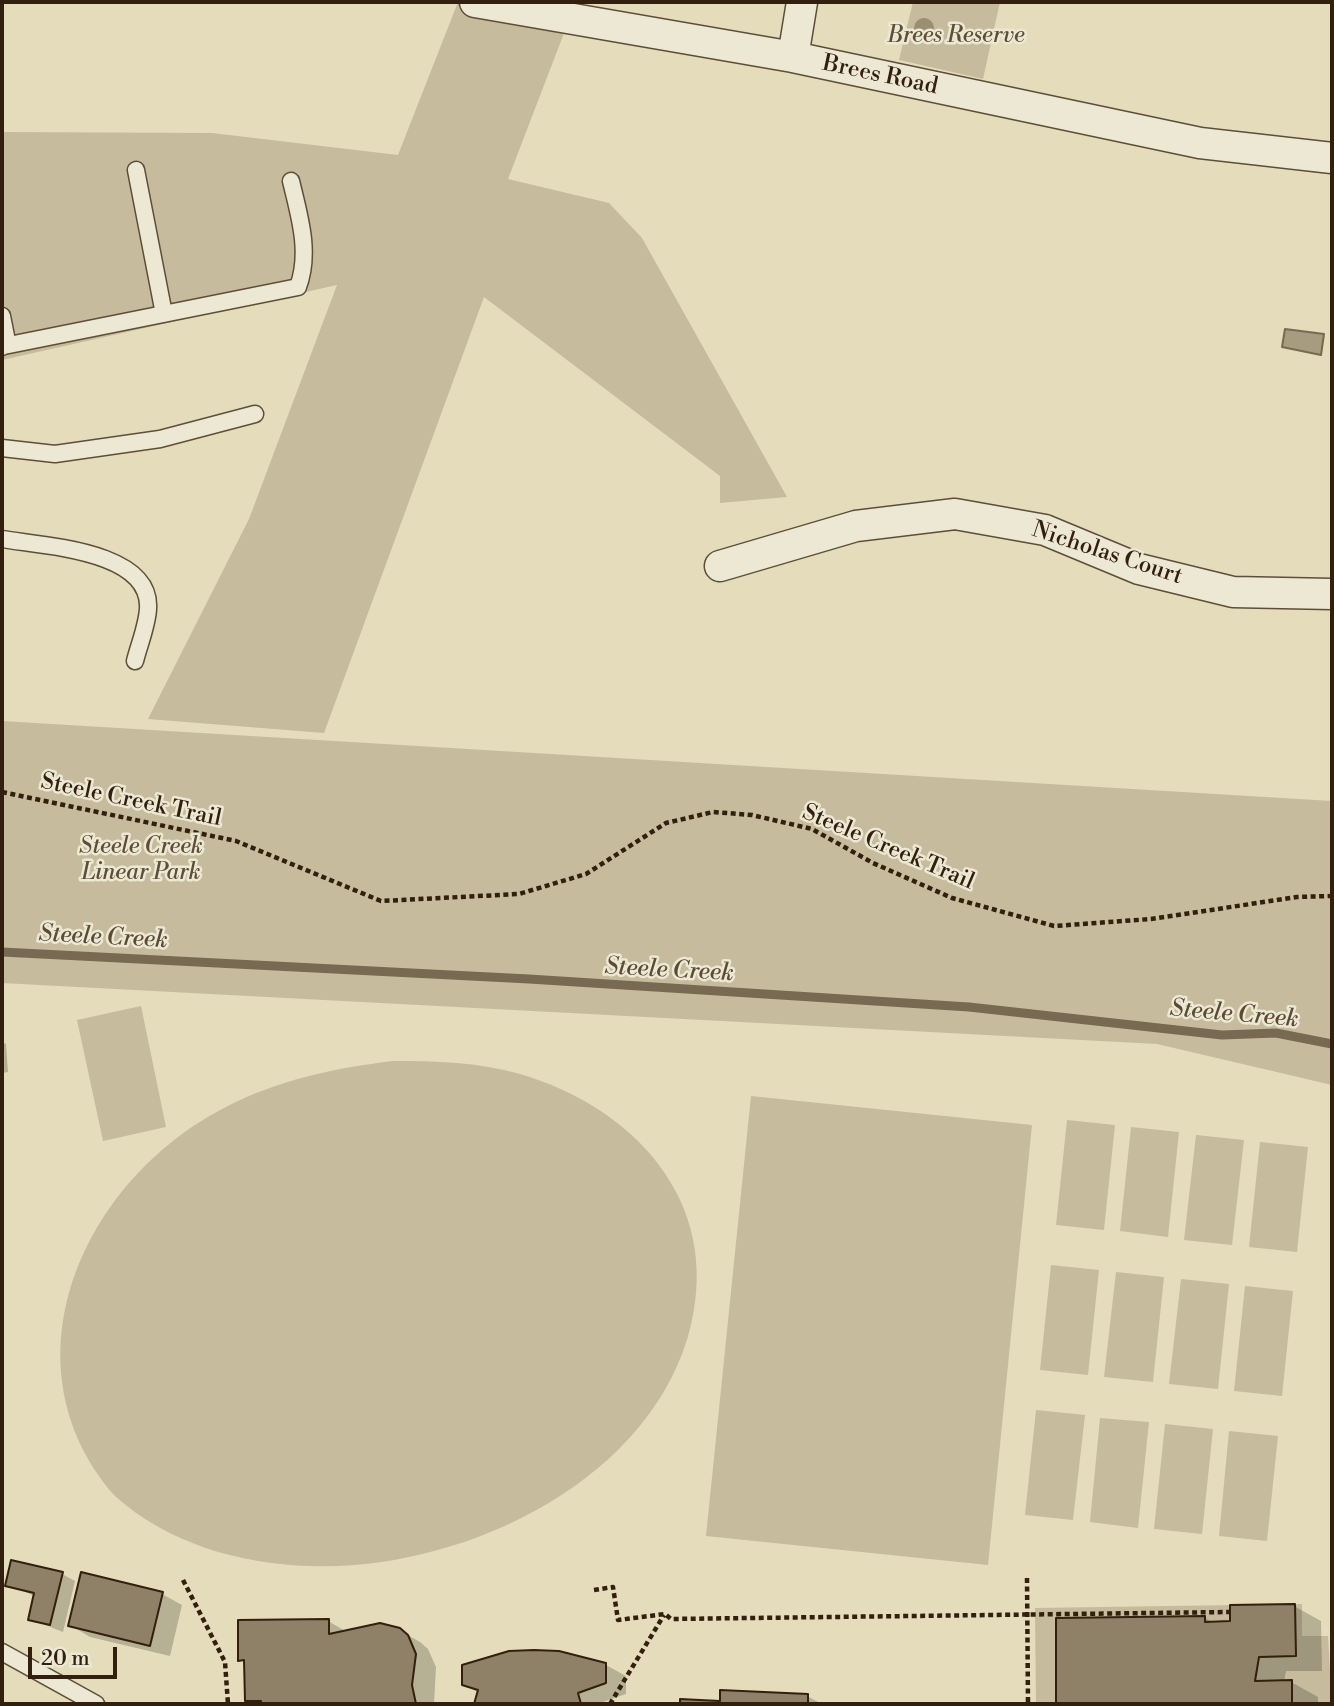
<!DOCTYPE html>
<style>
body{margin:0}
#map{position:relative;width:1334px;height:1706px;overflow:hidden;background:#e4dcbb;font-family:"Libre Bodoni",serif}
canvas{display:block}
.frame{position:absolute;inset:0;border:4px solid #321f0d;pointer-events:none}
.scale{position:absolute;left:28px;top:1647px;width:89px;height:32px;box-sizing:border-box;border:4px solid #321f0d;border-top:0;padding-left:9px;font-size:21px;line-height:24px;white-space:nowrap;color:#321f0d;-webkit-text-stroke:5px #ede8d3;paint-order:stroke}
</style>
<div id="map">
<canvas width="1334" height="1706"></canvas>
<div class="frame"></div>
<div class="scale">20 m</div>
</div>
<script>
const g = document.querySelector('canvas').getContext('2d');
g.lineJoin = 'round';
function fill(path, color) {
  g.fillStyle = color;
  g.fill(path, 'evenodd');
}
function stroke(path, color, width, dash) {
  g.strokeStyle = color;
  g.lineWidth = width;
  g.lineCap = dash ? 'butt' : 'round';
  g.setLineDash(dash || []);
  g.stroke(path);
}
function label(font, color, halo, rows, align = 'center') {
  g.font = font + ' "Libre Bodoni",serif';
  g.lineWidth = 5;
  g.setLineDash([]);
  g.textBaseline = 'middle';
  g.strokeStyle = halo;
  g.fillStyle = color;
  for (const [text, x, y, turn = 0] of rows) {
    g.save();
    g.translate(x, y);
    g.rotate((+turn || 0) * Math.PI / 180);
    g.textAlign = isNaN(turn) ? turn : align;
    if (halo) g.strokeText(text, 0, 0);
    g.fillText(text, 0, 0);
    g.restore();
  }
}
fill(new Path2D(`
 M458,2H576L508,179L609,203L642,238L787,497L720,503V476L484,297L324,733L148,719L249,519L337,285L2,360V132L212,133L398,155Z
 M913,2H1000L983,79L899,60Z
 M2,721L1332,801V1085L1157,1044L2,983Z
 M141,1006L166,1127L103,1141L77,1020Z
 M393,1061C435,1061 478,1062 520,1074C633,1107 721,1200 691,1325C653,1483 459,1572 309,1566C240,1564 167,1543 115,1496C0,1364 82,1180 226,1107C278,1080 335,1068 393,1061Z
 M751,1096L1032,1125L988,1565L706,1536Z
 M1067,1120L1115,1125L1104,1230L1056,1225Z
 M1131,1127L1179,1132L1168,1237L1120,1231Z
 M1196,1135L1244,1140L1232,1245L1184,1240Z
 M1260,1142L1308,1147L1297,1252L1249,1247Z
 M1051,1265L1099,1270L1088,1375L1040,1370Z
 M1116,1272L1164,1277L1153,1382L1104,1377Z
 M1181,1279L1229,1284L1218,1389L1169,1384Z
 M1245,1286L1293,1291L1282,1396L1234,1391Z
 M1036,1410L1085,1415L1073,1520L1025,1515Z
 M1100,1418L1149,1422L1138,1528L1090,1522Z
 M1165,1424L1213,1429L1202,1534L1154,1529Z
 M1229,1431L1278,1436L1267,1541L1219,1536Z
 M1302,1604V1636H1328L1332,1704H1036L1035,1608Z`), '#c6bc9d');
const water = new Path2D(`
 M1285,329L1324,334L1321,355L1282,347Z`);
fill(water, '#a79c80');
stroke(water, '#786a52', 2);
fill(new Path2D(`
 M2,1042L6,1044L8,1072L2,1073Z
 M62,1574L75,1581L63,1632L30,1619L35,1596L7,1585Z
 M162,1594L182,1605L170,1656L90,1637L70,1625Z
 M1294,1606L1321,1621L1322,1671H1286L1284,1682H1291L1318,1697V1704H1058L1057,1620L1205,1618L1215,1623H1232Z
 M328,1621L347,1632L399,1630L420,1642L428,1649L436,1667L434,1704H254L246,1700V1663L240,1660Z
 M606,1665L626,1676V1694L597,1704H476L479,1693L464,1684Z
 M807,1696L822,1704H681V1701L721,1703Z`), '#0003');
stroke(new Path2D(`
 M2,952L529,979L969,1007L1222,1035L1276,1033L1332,1044`), '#786a52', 9);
const building = new Path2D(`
 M11,1560L63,1572L50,1625L28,1620L34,1593L5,1586Z
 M81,1572L163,1592L150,1646L68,1626Z
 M1295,1604L1296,1656L1259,1657L1255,1681L1292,1680V1704H1056V1618L1205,1616V1622L1230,1621V1605Z
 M329,1619V1634L380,1623L400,1628L408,1635L416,1654L412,1685L416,1704H261V1701H245L244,1660L238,1661V1620Z
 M534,1650L559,1651L606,1663V1683L578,1693L581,1704H474L478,1690L462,1685V1665L509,1651Z
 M720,1690L808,1694V1704H680V1699L720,1701Z`);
fill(building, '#8f8167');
stroke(building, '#321f0d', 2);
const lane = new Path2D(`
 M136,170L164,314
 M2,316L6,336L2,347
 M4,346L298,287C311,252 299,215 291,181
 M2,448L55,454L160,439L255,414
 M2,539C42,546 152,550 148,609C147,626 139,645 135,661
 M2,1652L96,1704`);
const street = new Path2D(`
 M475,2L793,57L1200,143L1332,158
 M793,57L802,2
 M720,566L856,526L955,514L1045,530L1139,569L1233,592L1332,594`);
stroke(lane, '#5e4e38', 19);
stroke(street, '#5e4e38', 33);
stroke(new Path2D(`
 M2,792L236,841L381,901L519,894L586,874L666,823L713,812L752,815L812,829L873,863L952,898L1054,926L1151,919L1297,897L1332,896
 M1027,1578L1028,1704
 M183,1580L225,1662L228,1704
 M594,1590L613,1587L618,1620L665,1614L671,1619L1230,1612
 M610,1704L664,1615`), '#321f0d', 4.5, [5, 3.5]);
stroke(lane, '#ede8d3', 16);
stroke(street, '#ede8d3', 30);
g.fillStyle = '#9a8e73';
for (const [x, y] of [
 [924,28]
]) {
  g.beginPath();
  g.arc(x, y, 10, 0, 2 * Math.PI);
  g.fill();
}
label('italic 23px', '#5e4e38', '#ede8d3', [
 ["Brees Reserve",956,36],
 ["Steele Creek",141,847],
 ["Linear Park",141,873]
]);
label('23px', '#321f0d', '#ede8d3', [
 ["Brees Road",880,76,12],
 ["Nicholas Court",1107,554,18],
 ["Steele Creek Trail",131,801,12],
 ["Steele Creek Trail",888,848,23]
]);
label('italic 24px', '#5b4b35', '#ede8d3', [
 ["Steele Creek",103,938,3],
 ["Steele Creek",669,971,3],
 ["Steele Creek",1234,1015,5]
]);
</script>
